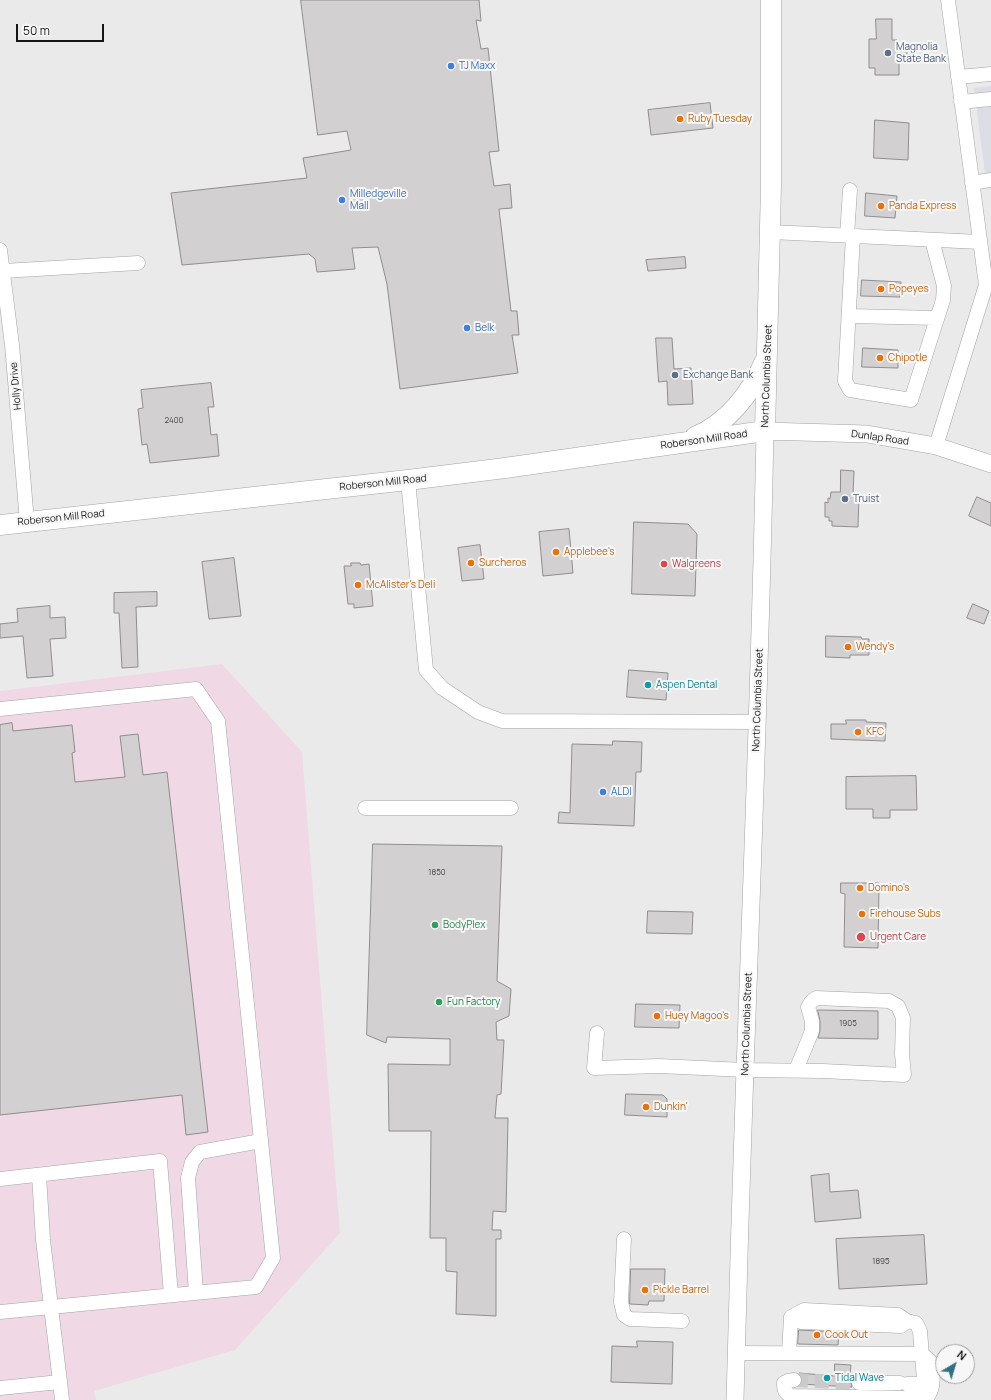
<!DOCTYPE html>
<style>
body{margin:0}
#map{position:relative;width:991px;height:1400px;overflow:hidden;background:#eaeaeb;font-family:Manrope,sans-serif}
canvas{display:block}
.north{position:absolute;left:935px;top:1344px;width:40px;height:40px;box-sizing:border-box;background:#f7f7f8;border:1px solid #9d9d9e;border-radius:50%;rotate:38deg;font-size:11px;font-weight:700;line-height:16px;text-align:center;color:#161616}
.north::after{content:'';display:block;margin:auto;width:14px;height:18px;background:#306f84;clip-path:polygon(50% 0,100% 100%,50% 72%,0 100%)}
.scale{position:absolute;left:16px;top:24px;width:88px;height:18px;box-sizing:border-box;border:2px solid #161616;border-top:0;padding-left:5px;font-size:12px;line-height:14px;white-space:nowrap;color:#161616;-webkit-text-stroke:3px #f7f7f8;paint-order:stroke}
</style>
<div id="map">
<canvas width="991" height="1400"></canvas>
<div class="north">N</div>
<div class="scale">50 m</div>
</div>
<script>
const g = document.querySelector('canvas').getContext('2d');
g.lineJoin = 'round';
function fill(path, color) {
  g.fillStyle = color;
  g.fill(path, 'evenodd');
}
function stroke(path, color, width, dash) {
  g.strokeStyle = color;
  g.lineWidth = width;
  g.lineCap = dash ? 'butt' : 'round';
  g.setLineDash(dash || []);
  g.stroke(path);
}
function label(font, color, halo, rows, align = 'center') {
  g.font = font + ' Manrope,sans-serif';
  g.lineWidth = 4;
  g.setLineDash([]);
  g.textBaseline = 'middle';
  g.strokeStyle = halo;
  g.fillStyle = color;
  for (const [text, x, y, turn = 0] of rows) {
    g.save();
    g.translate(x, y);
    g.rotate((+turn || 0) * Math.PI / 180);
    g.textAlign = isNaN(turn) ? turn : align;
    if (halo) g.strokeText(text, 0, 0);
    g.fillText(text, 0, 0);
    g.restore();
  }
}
fill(new Path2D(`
 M991,86V188L987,189L974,88Z`), '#dcdde5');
fill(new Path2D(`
 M222,664L302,752L340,1233L235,1350L94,1391L96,1400H0V691Z`), '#f0d9e5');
const building = new Path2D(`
 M301,0H479L481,21L476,20L481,49L488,48L499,151L489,152L494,186L510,184L512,208L499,209L511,311H517L519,335H512L518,373L400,389L387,284L378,247L352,248L355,269L317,272L315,259L309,254L182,265L171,193L307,178L303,158L351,150L347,131L318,135Z
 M876,19H892V40H897V47H907V60H899V75H875V68H869V39H876Z
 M710,103L713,128L651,135L648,110Z
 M875,120L909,123L908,160L874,158Z
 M866,193L897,196L895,218L865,216Z
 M685,257L686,268L648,271L646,260Z
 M862,280L901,282L900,297L861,296Z
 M656,338H672L674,369L691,368L693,404L668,405L667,381L659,382Z
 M863,348L898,350V368L862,367Z
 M211,383L214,407H208L211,435L217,434L219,456L150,463L147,444L142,445L138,409L143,408L141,390Z
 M841,470L854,471L853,495H859L858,527L832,526V521H829V517H825V502L828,503V498L830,499L831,492H840Z
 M977,497L991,503V526L969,516Z
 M634,522L688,524L697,534L695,596L632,594Z
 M569,529L573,573L543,576L539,532Z
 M480,545L484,579L462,581L458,548Z
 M234,558L241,616L209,619L202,562Z
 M351,563H360L361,565L369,564L373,606L354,608V604H348L344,566H351Z
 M157,592V606L136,607L138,667L122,668L119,613H114V593Z
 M973,604L989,611L984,624L967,618Z
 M50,606V618L65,617L66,638L50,639L53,676L27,678L23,636L0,638V624L18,622L17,609Z
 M826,636L861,637L862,639H869V655H850V658L826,657Z
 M629,670L668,673L666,700L627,697Z
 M846,720H866V722L886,723L885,741L831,739V724H846Z
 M12,723L13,731L72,725L75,752L72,753L75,782L125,777L120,736L138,734L143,775L167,772L208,1132L186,1135L182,1095L0,1115V725Z
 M613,741L642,742L641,772H636L634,826L558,823L559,812L570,813L572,744L612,745Z
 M916,776L917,810H890V818H873V809H846V777Z
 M373,844L502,846L497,981L511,989L509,1016L496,1022L497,1040H504L501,1094L497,1095L495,1118H508L506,1212L493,1211L492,1230H501V1239H496V1316L456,1314L457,1272L446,1271V1238H430L431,1131H389L388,1064L450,1065V1039L387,1037L386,1043L367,1035Z
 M841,883H879L878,948L844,947L845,894L841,893Z
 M648,911L693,912L692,934L647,933Z
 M636,1004L680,1005L679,1028L635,1027Z
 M818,1010L878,1011V1039L818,1038L820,1031V1021Z
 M626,1094L663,1095L667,1099V1117L625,1115Z
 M829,1174L830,1192L858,1190L861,1218L815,1222L811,1176Z
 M924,1235L927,1284L839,1289L836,1239Z
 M631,1269H665L664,1301H649L648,1305L630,1304Z
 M799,1330L839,1332L838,1345L798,1344Z
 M637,1341L673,1342L672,1384L611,1382L612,1346L637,1347Z
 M835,1364L851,1365L850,1375H856L851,1379V1383L852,1387L801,1384L802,1378L799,1373L834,1376Z`);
fill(building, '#d2d0d0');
stroke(building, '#8f8d8d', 1);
stroke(new Path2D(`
 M794,1380L859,1383`), '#cacacb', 14, [14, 7]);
const minor = new Path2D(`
 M948,0L986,285
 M958,77L991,74
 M961,102L991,99
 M972,183L991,180
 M771,232L980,242
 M847,236L850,190
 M853,236L845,381L850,390L911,400L943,300L944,286L932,240
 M0,250L12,345L27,522
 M3,271L138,263
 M849,316L937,318
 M936,446L986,285L991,284
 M408,480L426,670L442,688L478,712L502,721L758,722
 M0,709L196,689L218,721L273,1258L256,1287L0,1312
 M365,808H511
 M597,1033L594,1068L659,1066L745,1070L823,1071L904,1075L902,1054L903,1018L898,1006L889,1001L816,998L811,1002L808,1007L812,1021V1031L796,1070
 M39,1175L43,1240L60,1382
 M0,1179L160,1161L171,1295
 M624,1239L621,1302L624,1315L630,1319L682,1321
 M196,1293L188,1178L192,1162L200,1152L261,1141
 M791,1317L804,1310L898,1315L907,1321L916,1323L920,1331L924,1380L922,1384H907
 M791,1317L801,1322L901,1326L907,1321
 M737,1353L922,1354L930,1361C933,1373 935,1385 928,1396L920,1398L791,1396C785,1393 784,1390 784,1383L788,1381L794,1380
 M789,1353L791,1317
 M859,1383H900
 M0,1388L60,1382L62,1400`);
const major = new Path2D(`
 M735,1400C738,1290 741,1179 745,1069C753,856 761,643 765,431L867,434L936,446L991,464`);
const highway = new Path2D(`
 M695,437C728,423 751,393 765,361
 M0,525L408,480L505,468L765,431L771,186V0`);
stroke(minor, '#a3a3a4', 15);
stroke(major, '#a3a3a4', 18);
stroke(highway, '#a3a3a4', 21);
stroke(minor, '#fff', 14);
stroke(major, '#fff', 17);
stroke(highway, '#fff', 20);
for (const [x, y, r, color] of [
 [888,53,4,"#5c6f8a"],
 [451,66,4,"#3f7fe0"],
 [680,119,4,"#e8710a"],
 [342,200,4,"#3f7fe0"],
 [881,206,4,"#e8710a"],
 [881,289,4,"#e8710a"],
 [467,328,4,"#3f7fe0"],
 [880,358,4,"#e8710a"],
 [675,375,4,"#5c6f8a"],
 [845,499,4,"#5c6f8a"],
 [556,552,4,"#e8710a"],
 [471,563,4,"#e8710a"],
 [664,564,4,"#e0444e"],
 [358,585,4,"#e8710a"],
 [848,647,4,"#e8710a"],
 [648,685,4,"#0f9aa8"],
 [858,732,4,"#e8710a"],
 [603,792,4,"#3f7fe0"],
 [860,888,4,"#e8710a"],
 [862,914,4,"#e8710a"],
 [435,925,4,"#2e9e5b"],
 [861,937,5,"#e0444e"],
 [439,1002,4,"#2e9e5b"],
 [657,1016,4,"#e8710a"],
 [646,1107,4,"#e8710a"],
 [645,1290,4,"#e8710a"],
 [817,1335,4,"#e8710a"],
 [827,1378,4,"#0f9aa8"]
]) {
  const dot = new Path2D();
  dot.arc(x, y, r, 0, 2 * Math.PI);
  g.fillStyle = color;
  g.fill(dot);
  stroke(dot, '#f7f7f8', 1.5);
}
label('8px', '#454444', null, [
 ["2400",174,421],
 ["1850",437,873],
 ["1905",848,1024],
 ["1895",881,1262]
]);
label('10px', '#4e5e75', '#f7f7f8', [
 ["Magnolia",896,47],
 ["State Bank",896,59],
 ["Exchange Bank",683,375],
 ["Truist",853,499]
], 'left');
label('10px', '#366cbe', '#f7f7f8', [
 ["TJ Maxx",459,66],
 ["Milledgeville",350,194],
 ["Mall",350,206],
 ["Belk",475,328],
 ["ALDI",611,792]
], 'left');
label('10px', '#c56008', '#f7f7f8', [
 ["Ruby Tuesday",688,119],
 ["Panda Express",889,206],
 ["Popeyes",889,289],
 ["Chipotle",888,358],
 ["Applebee's",564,552],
 ["Surcheros",479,563],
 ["McAlister's Deli",366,585],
 ["Wendy's",856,647],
 ["KFC",866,732],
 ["Domino's",868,888],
 ["Firehouse Subs",870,914],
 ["Huey Magoo's",665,1016],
 ["Dunkin'",654,1107],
 ["Pickle Barrel",653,1290],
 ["Cook Out",825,1335]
], 'left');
label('10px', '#161616', '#f7f7f8', [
 ["North Columbia Street",767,376,-88],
 ["Holly Drive",16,386,-95],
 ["Dunlap Road",880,438,8],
 ["Roberson Mill Road",704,440,-8],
 ["Roberson Mill Road",383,483,-6],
 ["Roberson Mill Road",61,518,-6],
 ["North Columbia Street",758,700,-88],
 ["North Columbia Street",747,1024,-88]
]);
label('10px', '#be3a42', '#f7f7f8', [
 ["Walgreens",672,564],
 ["Urgent Care",870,937]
], 'left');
label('10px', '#0d838f', '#f7f7f8', [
 ["Aspen Dental",656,685],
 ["Tidal Wave",835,1378]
], 'left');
label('10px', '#27864d', '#f7f7f8', [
 ["BodyPlex",443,925],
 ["Fun Factory",447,1002]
], 'left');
</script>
